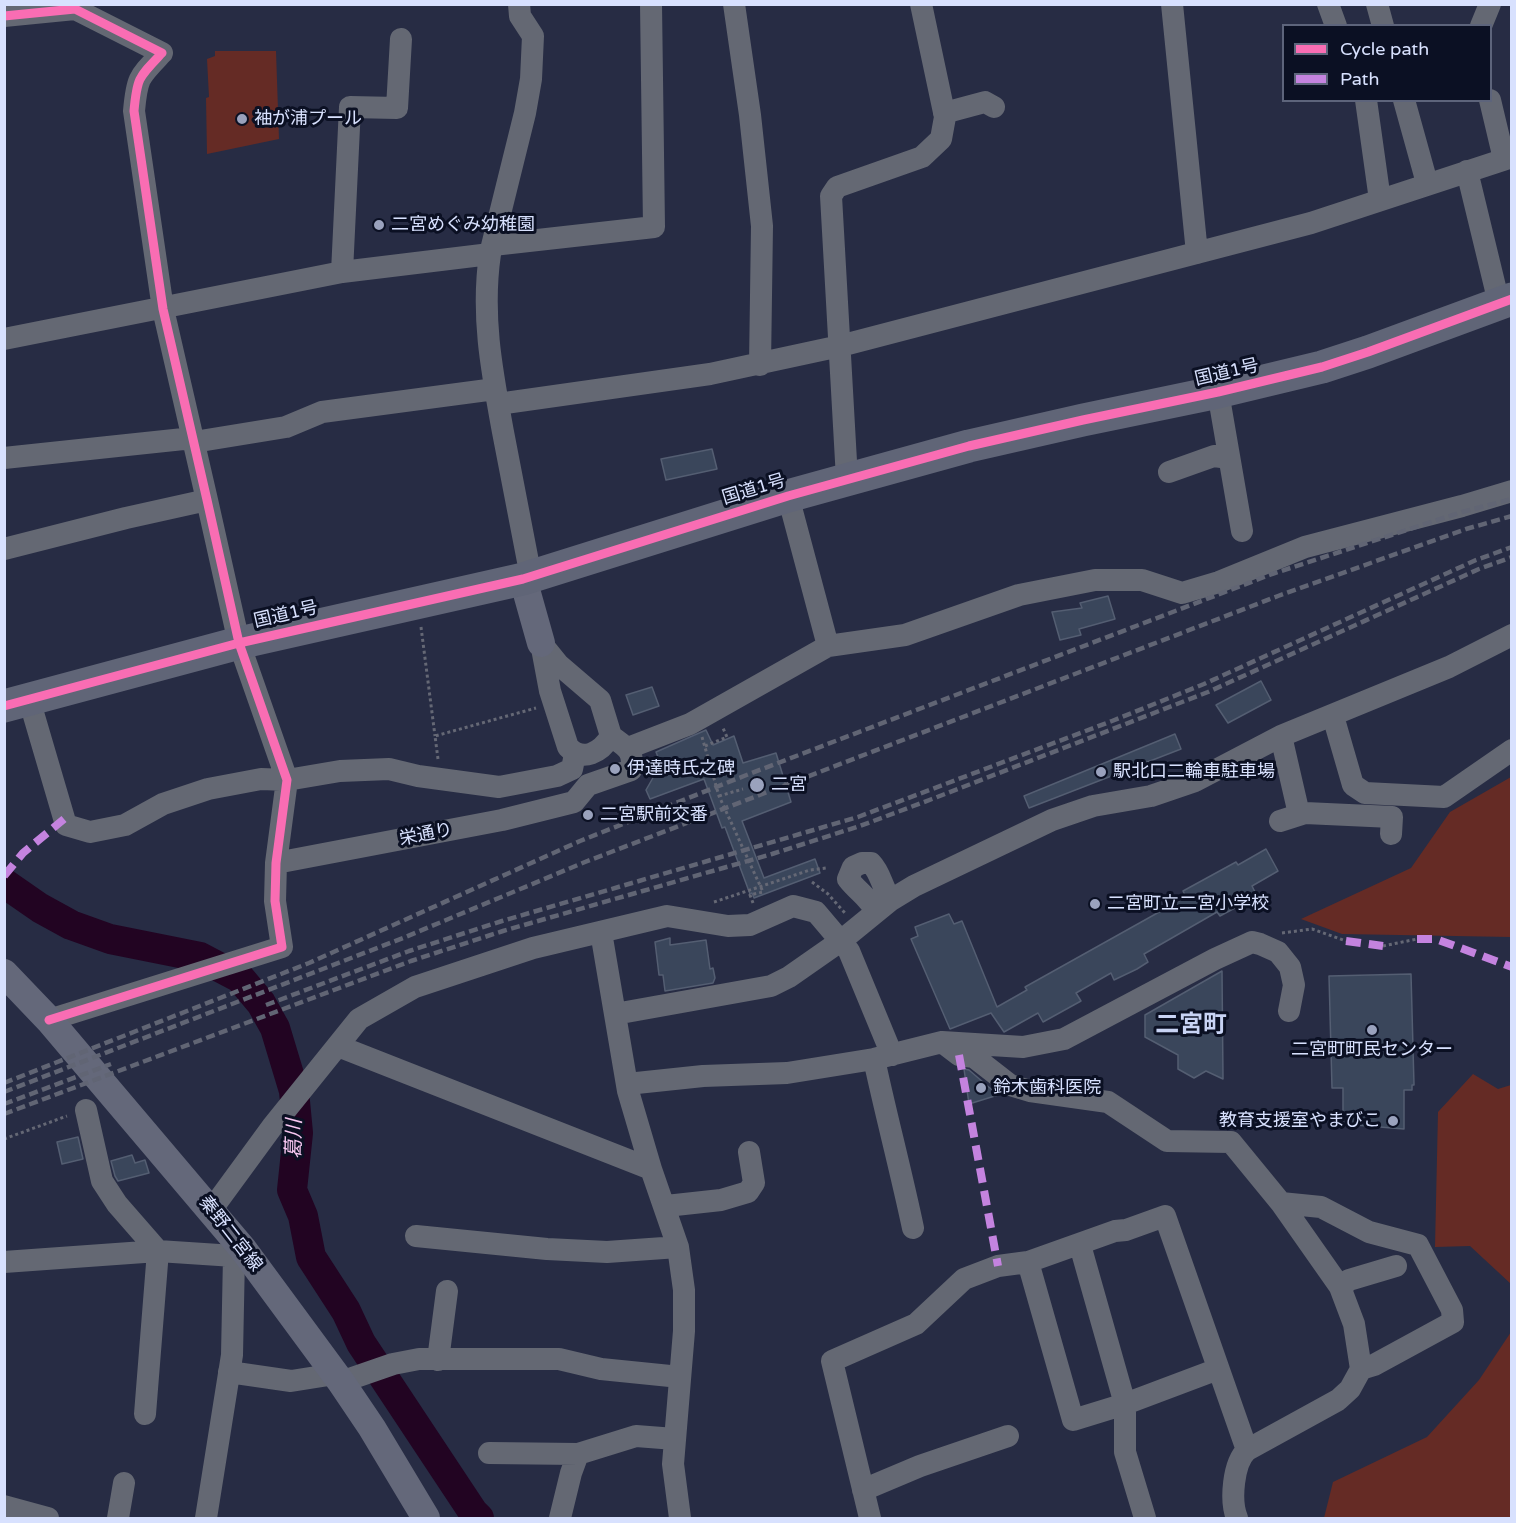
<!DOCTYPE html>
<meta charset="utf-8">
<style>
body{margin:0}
#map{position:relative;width:1516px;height:1523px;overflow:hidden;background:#272c44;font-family:"Varela Round",sans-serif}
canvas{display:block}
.frame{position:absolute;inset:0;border:6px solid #d8e1fe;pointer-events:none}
.legend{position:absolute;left:1282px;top:24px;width:210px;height:78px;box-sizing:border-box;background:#0b1023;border:2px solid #5d647b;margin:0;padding:8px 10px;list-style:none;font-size:18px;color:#d8e1fe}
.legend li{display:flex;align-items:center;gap:12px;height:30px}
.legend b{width:30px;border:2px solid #5d647b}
</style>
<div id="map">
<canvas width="1516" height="1523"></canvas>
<div class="frame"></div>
<ul class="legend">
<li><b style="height:8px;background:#f96db3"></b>Cycle path</li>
<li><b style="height:8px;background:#c483df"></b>Path</li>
</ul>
</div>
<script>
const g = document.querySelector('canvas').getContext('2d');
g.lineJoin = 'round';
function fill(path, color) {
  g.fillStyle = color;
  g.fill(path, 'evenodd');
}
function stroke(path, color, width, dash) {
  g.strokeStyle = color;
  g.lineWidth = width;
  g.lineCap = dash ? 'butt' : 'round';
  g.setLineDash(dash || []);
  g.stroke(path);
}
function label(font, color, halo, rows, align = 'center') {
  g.font = font + ' "Varela Round","Noto Sans JP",sans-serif';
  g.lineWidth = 6;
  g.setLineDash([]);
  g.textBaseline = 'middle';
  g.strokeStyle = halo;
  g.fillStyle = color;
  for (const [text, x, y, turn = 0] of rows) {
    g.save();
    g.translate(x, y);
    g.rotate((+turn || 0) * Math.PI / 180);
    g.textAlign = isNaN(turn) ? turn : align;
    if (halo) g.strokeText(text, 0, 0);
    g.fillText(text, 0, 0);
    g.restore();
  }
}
fill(new Path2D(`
 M215,51H276L279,139L207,154L206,98L209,97L207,59L215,56Z
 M1511,777V937L1342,934L1301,919L1411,868L1450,812Z
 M1473,1074L1498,1089L1511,1085V1284L1470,1246L1435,1247L1438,1112Z
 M1511,1332V1518H1324L1333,1482L1427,1437L1479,1380Z`), '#652b25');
stroke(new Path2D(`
 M4,883L40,908L71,925L110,939L200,957L240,978L261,1003L275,1028L294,1091L298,1133L292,1190L303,1216L311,1257L346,1311L361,1343L473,1512L479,1518`), '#220422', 30);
const building = new Path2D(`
 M712,449L717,469L666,480L661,459Z
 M1108,596L1115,619L1079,629L1081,635L1060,640L1052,612L1082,608L1080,603Z
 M1261,681L1271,700L1228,723L1216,705Z
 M652,687L659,706L633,715L626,695Z
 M706,730L713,745L734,736L743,763L776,753L791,802L742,821L764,878L815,859L820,873L754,898L752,893L750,894L725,827L722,828L704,779L650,799L646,790L654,776L651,767L660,762L656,752Z
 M1175,734L1181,749L1029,808L1024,796Z
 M1266,849L1278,871L1252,886L1257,896L1220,916L1217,912L1144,954L1148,962L1137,969L1114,980L1111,973L1076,993L1081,1001L1043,1022L1038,1013L1004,1032L991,1013L950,1029L911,939L918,936L915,927L949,914L954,924L962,921L997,1007L1027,990L1025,987L1186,897L1183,891L1236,862L1238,865Z
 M670,938V945L706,940L710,969L713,968L715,978L713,983L665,991L663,975H659L655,942Z
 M1222,971L1223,1079L1206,1071L1194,1078L1178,1069V1055L1145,1037V1015Z
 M1411,974L1414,1085H1412V1090H1404V1129L1343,1124V1088H1332L1329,976Z
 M964,1069L969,1070L998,1095L969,1104Z
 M78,1137L83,1159L62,1164L57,1142Z
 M132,1155L135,1163L145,1160L149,1173L118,1181L115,1176L111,1161Z`);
fill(building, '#3a465b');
stroke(building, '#545e72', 1.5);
stroke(new Path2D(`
 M421,627L435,736
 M702,737L719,796L763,892L750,895L753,903
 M705,746L727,737L723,728
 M438,759L435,736L536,708
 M719,796L743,789
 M812,882L828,894L845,913
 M714,902L810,870L826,868
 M1282,933L1312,929L1346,941
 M1383,946L1417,939
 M4,1139L67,1116`), '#656875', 3, [3, 3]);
stroke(new Path2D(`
 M734,4L750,115L762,226L760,365
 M1172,4L1197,253
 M1328,4L1336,26
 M1377,4L1383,26
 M4,16L75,9L162,53C139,77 137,77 134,111L163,309L207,500L239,643L287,780L276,863L275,901L282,947L49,1020
 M1481,26L1490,4
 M1366,100L1380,200
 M1404,100L1427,183
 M1490,100L1504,159
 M944,113L985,102L994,107
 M1467,171L1499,303
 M493,245L654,227L651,4
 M490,254L525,113L531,79L533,36L520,16L519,4
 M342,272L350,107L397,108L401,39
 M4,339L342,272L490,254C481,316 492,372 503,432C512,480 522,528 531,577
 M1218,392L1242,531
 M498,404L710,374L840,346L1311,223L1512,157
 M194,442L286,427L322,412L495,389
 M4,458L193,438
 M1169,472L1214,456L1229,458
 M847,479L831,196L837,187L922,157L941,139L945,117L921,4
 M788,496L828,646L905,635L1019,595L1095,580H1142L1182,593L1219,582L1305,547L1462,506L1512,491
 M4,549L126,518L207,500
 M541,643L558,664L600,700L611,736C601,752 583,763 568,747L550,691Z
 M29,699L66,825L90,832L125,825L163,804L208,789L261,779L287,780L340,771L389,769L418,776L499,787L557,776L572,769L575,754
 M1333,716L1353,785L1365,793L1444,797L1512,750
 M1281,736L1299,814
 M628,748L690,724L828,646
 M1280,821L1305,813L1392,817L1391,834
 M276,863L502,820L574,802L588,785L631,770C635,751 626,747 611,736
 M876,912C869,897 858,892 848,879L853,867L862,863H871C881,873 882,888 891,900
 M601,932L628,1091L651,1169L678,1247L684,1290V1331L673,1464L680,1518
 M615,1014L771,986L789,977L842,940L891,900L914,886L1052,820L1093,806L1151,796L1195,781L1281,736L1449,667L1512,635
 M942,1042L959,1055L974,1057L1010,1085L1030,1091L1108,1102L1167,1141L1231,1142L1281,1203L1340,1287L1354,1324L1361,1369L1350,1389L1338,1400L1247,1450C1233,1463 1230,1501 1237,1518
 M338,1046L651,1169
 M874,1059C886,1115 901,1171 913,1228
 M627,1084L703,1076L787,1073L874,1059L942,1042L1023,1047L1064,1039L1215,959L1252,942L1260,944L1278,952L1290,967L1294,985L1289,1011
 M86,1110L102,1181L117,1204L158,1251L145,1414
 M1281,1203L1321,1207L1369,1232L1418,1245L1452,1310L1453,1322L1374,1365L1361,1369
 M666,1206L721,1200L748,1192L754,1183L749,1152
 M212,1209L272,1127L359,1019L415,987L533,948L667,916L728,926L750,925L793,906L816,912L849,951L892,1055
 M416,1236L547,1249L607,1252L678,1247
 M1080,1245L1125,1404V1452L1145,1518
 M4,1262L158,1251L234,1256
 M1028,1262L1073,1420L1125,1404L1218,1369
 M1340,1287L1349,1280L1396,1266
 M438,1360L447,1291
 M229,1372L291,1381L335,1374
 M341,1382L393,1364L419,1359H559L601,1369L680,1377
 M489,1453L578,1454L636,1436L675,1439
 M863,1490L920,1466L1008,1436
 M4,1506L48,1518
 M118,1518L124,1483
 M206,1518L232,1355L234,1256L243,1249
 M560,1518L571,1473L578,1454
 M870,1518L832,1361L916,1324L964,1279L998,1266L1028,1262L1115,1231L1126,1230L1165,1216L1247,1450`), '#646873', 22);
stroke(new Path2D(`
 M523,579L541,643
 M4,973L49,1020L243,1249L341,1382L372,1428L426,1518`), '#64687a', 28);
stroke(new Path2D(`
 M4,706L239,643L523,579L788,496L969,446L1083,420L1218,392L1322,367L1368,352L1512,299`), '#606577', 33);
stroke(new Path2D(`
 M266,1005L409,951L502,921L858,817L1112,721L1204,684L1476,560L1512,547
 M4,1083L309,963L580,841L744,776L1272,574L1462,512L1512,499
 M4,1092L403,938L585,862L1278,596L1466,529L1512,516
 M4,1104L111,1064
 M4,1114L411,961L503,931L772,854L860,826L932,799L1208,692L1479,569L1512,557`), '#616574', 4.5, [9, 4.5]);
stroke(new Path2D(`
 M4,876L23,853L64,819
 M1417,939H1436L1512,967
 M1346,941L1383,946
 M959,1055L998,1266`), '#c483df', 8, [15, 8]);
stroke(new Path2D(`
 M4,16L75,9L162,53C139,77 137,77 134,111L163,309L207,500L239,643L287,780L276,863L275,901L282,947L49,1020
 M4,706L239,643L523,579L788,496L969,446L1083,420L1218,392L1322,367L1368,352L1512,299`), '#f96db3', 9);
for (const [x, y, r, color] of [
 [242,119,6,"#9aa2bd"],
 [379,225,6,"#9aa2bd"],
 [615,769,6,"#9aa2bd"],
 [1101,772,6,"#9aa2bd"],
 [757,785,8,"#9aa2bd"],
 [588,815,6,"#9aa2bd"],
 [1095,904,6,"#9aa2bd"],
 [1372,1030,6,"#9aa2bd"],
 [981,1088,6,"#9aa2bd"],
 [1393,1121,6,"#9aa2bd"]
]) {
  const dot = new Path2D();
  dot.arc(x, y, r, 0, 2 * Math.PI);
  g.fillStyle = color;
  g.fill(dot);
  stroke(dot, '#0b1023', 2);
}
label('18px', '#d8e1fe', '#0b1023', [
 ["袖が浦プール",254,119],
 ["二宮めぐみ幼稚園",391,225],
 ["伊達時氏之碑",627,769],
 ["駅北口二輪車駐車場",1113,772],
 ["二宮",771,785],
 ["二宮駅前交番",600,815],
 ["二宮町立二宮小学校",1107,904],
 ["二宮町町民センター",1372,1050,"center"],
 ["鈴木歯科医院",993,1088],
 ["教育支援室やまびこ",1381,1121,"right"]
], 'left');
label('18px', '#d8e1fe', '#0b1023', [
 ["国道1号",1227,373,-13],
 ["国道1号",754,490,-17],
 ["国道1号",286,615,-13],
 ["栄通り",426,835,-11],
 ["秦野二宮線",230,1234,52]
]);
label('italic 20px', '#f9c8f2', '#0b1023', [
 ["葛川",295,1139,-89]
]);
label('bold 24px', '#c8d3f4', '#0b1023', [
 ["二宮町",1191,1026]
]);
</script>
